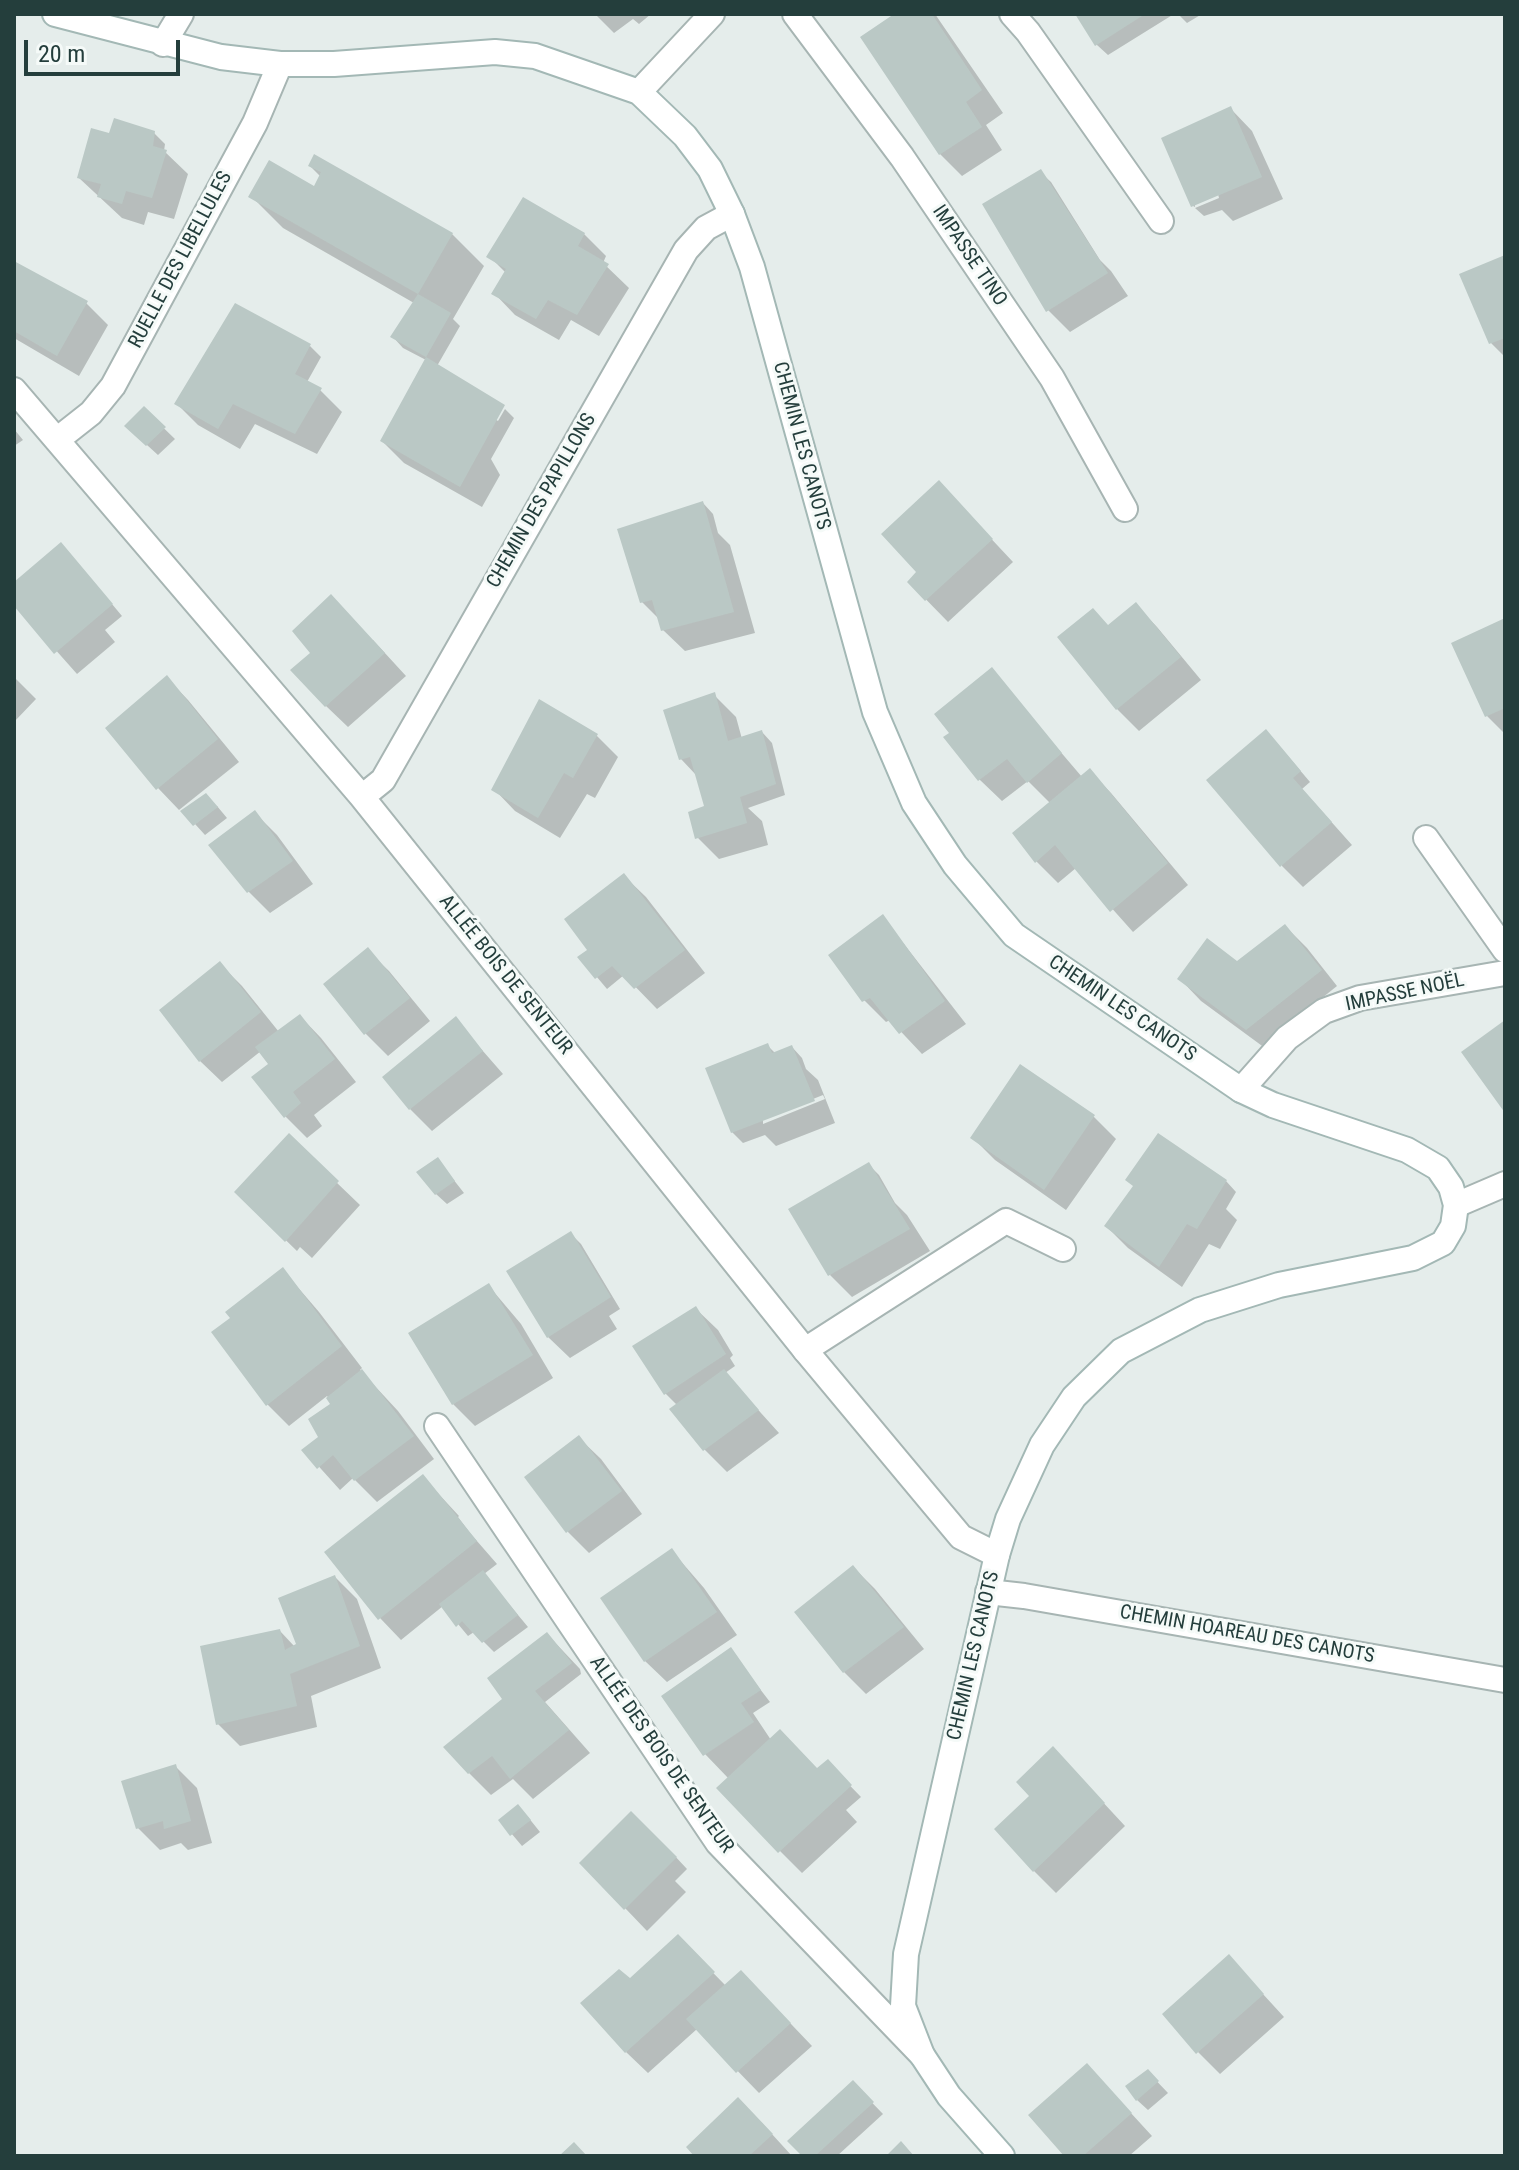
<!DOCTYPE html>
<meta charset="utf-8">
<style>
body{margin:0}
#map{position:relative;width:1519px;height:2170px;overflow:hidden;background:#e5edeb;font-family:"Roboto Condensed",sans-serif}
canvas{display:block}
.frame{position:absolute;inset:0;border:16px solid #243e3c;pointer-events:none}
.scale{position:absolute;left:24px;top:40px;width:156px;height:36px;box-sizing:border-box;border:4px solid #243e3c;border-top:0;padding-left:10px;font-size:24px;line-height:28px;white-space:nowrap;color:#243e3c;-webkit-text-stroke:6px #f5faf8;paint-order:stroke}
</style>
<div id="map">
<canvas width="1519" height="2170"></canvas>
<div class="frame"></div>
<div class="scale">20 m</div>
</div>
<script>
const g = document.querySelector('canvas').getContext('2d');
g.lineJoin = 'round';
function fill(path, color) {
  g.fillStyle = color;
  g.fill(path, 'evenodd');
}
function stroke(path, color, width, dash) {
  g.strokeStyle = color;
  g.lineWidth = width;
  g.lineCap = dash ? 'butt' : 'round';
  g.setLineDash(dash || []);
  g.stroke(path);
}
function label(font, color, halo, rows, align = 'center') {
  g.font = font + ' "Roboto Condensed",sans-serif';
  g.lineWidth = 6;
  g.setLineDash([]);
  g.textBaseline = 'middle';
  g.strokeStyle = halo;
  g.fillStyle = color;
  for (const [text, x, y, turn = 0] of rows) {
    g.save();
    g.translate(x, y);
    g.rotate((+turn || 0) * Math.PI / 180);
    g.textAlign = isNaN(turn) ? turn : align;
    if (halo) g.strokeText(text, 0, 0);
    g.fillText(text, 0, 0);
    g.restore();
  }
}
fill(new Path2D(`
 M595,14H651L639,24L633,19L614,33Z
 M897,14H935L1003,113L986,125L1002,150L962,176L940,154Z
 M1078,14H1174L1108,55L1097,45Z
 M1178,14H1202L1187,23Z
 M1231,109L1252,131L1283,199L1233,221L1222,210L1204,216L1195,208L1219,198L1218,194L1195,203V207L1193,206Z
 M154,133L165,144L164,151L188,174L174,219L148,212L144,225L122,218L79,178L116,137Z
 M310,166L452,234L484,266L453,319L460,326L437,366L495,419L498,421L505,409L514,418L491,459L500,475L482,507L404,463L382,441L426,360L403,348L393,337L414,303L283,228L251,196L315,189L321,177Z
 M1040,172L1051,182L1100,260L1111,271L1128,296L1070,332L1048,310Z
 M584,234L606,256L603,263L629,288L599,336L571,320L559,340L515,315L494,293L506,273L489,256Z
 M1505,257V357L1491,343Z
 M14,264L86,303L108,325L79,376L14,338Z
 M310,346L321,357L307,382L320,390L342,412L317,454L255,424L240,449L198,425L176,403Z
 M144,409L175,439L158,455L137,436Z
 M14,429L23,440L14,446Z
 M939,483L1013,562L948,622L909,582L919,572Z
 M703,503L713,514L718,533L730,545L755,633L685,651L663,630L660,620L642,602Z
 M71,555L122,616L105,630L115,642L77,674L14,603V584Z
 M1136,605L1157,627L1201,680L1139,731L1117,709L1060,638L1109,627Z
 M1505,620V734L1487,716L1461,662Z
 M373,640L406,676L348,727L326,706L313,653Z
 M14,677L36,699L14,722Z
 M167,678L188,700L239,762L179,810L158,788Z
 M714,695L736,717L742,739L762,732L772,743L785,795L748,808L762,821L768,845L719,859L697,837L707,807L697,776L681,759Z
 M596,735L618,757L595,798L587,794L560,838L515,811L494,789Z
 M946,737L1053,743L1082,777L1090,771L1111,793L1188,885L1133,932L1076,868L1058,883L1036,861L1050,803L1028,781L1002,801L980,780Z
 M1276,742L1310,782L1302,789L1352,845L1303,887L1282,866Z
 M217,806L227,818L205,835L195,824Z
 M255,813L277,835L313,884L270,913L248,891Z
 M624,876L646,897L705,973L657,1009L624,975L607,989L580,957L589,950Z
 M883,917L966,1024L922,1054L890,1020L886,1022L864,1000Z
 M1285,926L1307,948L1337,986L1317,1002L1269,1051L1201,1001L1180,979L1249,973Z
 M367,950L389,971L430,1021L388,1056L366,1034L326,984Z
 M220,964L242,986L279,1032L300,1016L321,1038L356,1082L314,1115L322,1126L307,1138L285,1116L270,1064L261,1051L222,1082L200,1061Z
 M455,1019L503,1074L432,1131L410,1109Z
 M767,1045L775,1053L792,1047L802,1058L806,1069L818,1080L835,1123L776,1146L765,1135L743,1143L732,1132ZM823,1095L825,1099L763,1124V1119Z
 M1020,1066L1094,1117L1116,1139L1066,1210L995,1160L973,1138Z
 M311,1158L360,1205L312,1258L300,1247L297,1251L236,1192Z
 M438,1160L464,1193L447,1204L436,1194Z
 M868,1164L879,1175L895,1203L907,1215L930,1251L852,1297L830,1275Z
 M1226,1181L1236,1192L1226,1209L1237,1220L1220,1249L1209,1244L1182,1287L1128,1248L1106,1226L1135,1186Z
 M571,1234L581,1244L620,1309L609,1316L617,1329L570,1358L548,1337Z
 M283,1270L319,1312L362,1368L360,1370L398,1411L434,1459L377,1502L353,1478L340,1490L304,1450L321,1437L341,1413L327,1396L289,1426L267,1404L229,1321Z
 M488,1285L521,1324L553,1378L475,1426L453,1404Z
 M696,1309L718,1330L733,1355L730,1358L735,1366L725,1373L779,1433L727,1472L705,1450L672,1410L678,1406L665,1393Z
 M579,1438L601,1459L642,1514L589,1553L568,1532Z
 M423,1477L459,1516L458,1517L470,1533L497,1564L484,1574L528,1627L494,1652L474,1632L468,1636L443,1606L401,1640L380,1618Z
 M672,1551L704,1588L737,1635L667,1682L645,1661Z
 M853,1567L875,1589L924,1649L866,1694L844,1672Z
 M335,1577L357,1599L381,1668L311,1696L317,1727L240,1746L218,1724L280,1631L295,1647Z
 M547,1634L580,1669L581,1674L545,1702L590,1753L533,1799L513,1779L491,1795L469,1773L504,1699Z
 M730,1650L770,1702L753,1713L771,1740L817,1771L827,1762L861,1797L846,1810L857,1822L802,1873L780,1851L729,1779L705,1754Z
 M175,1766L197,1788L212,1843L188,1850L181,1843L160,1850L138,1828Z
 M1074,1771L1125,1826L1056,1893L1034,1871L1032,1796Z
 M528,1817L540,1832L522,1846L500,1820Z
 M673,1854L687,1869L675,1881L686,1892L647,1931L582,1863Z
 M678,1937L726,1986L772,2004L812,2046L759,2093L697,2029L648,2073L626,2052Z
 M1229,1957L1284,2017L1220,2074L1198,2052Z
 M1148,2072L1168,2093L1148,2110L1137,2100Z
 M853,2083L883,2114L837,2156H804Z
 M1108,2088L1152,2136L1129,2156H1067Z
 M760,2121L792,2156H697Z`), '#0003');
fill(new Path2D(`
 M894,14H932L982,90L966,102L982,127L939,155L860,37Z
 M1075,14H1145L1095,46Z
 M1231,106L1262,177L1191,207L1161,138Z
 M114,118L155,131L153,146L167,150L152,198L126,191L122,204L97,197L101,184L77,178L91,128L109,133Z
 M314,154L453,233L418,294L248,197L269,160L314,186L321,172L308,166Z
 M1041,169L1108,273L1046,312L982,204Z
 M523,197L585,233L578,246L609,264L577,315L548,300L536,319L491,294L506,269L486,257Z
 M1505,255V338L1489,344L1459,274Z
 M14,261L88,301L57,356L14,331Z
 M418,294L451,313L426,357L505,405L460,487L380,441L426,357L390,337Z
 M235,303L311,344L295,374L322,388L295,434L233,404L218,429L174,404Z
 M144,406L166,427L146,446L124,426Z
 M939,480L993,539L925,601L907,582L916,572L881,534Z
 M703,501L734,612L661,631L652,600L640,603L617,529Z
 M61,542L113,604L54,654L14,606V582Z
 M331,594L385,653L325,707L290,670L310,653L292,631Z
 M1136,602L1181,657L1116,710L1057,637L1093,608L1108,625Z
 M1505,618V708L1485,717L1451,643Z
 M992,667L1062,753L1027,783L1007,759L978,781L943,737L949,733L934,714Z
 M167,675L218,739L156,790L105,728Z
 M715,692L728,741L762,730L776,784L740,797L747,823L695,839L688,812L704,806L690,757L679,760L663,710Z
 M539,699L598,734L573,778L564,773L538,818L491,790Z
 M1266,729L1301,771L1293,778L1332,822L1280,867L1206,780Z
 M1090,768L1168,863L1110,912L1055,845L1035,863L1012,833Z
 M206,793L218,807L193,826L180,811Z
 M255,810L293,861L247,893L208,845Z
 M624,873L685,950L634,989L612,966L595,979L577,957L587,950L564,919Z
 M883,914L945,1001L899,1034L870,998L862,1002L828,955Z
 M1285,924L1322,970L1246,1030L1177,979L1207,938L1237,961Z
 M368,947L410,998L364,1035L323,984Z
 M220,961L261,1012L199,1062L159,1010Z
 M300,1014L335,1059L293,1092L301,1103L284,1118L251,1077L268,1064L255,1047Z
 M456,1016L483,1051L409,1110L382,1077Z
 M1505,1020V1113L1461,1052Z
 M768,1043L772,1053L792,1045L815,1101L731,1133L705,1068Z
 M1020,1064L1095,1115L1044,1190L970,1138Z
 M289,1133L339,1181L285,1242L234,1192Z
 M1158,1133L1227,1180L1197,1229L1187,1224L1159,1267L1104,1226L1133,1186L1125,1180Z
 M438,1157L455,1181L435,1195L416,1172Z
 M869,1162L910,1229L828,1276L788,1209Z
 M571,1231L611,1297L547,1338L506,1271Z
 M283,1267L342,1346L266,1406L211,1332L230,1318L225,1312Z
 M489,1283L533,1355L452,1405L408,1333Z
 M696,1306L726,1354L664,1395L632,1346Z
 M362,1369L414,1436L354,1481L333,1455L317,1469L301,1450L318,1437L308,1419L330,1404L326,1398Z
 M724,1369L759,1410L703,1451L669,1409Z
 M579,1435L622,1491L566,1533L524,1477Z
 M423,1474L477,1541L378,1620L324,1552Z
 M672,1548L717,1612L644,1662L600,1598Z
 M853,1565L904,1627L843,1673L794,1612Z
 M483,1570L518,1615L482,1643L462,1621L456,1627L439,1604Z
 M335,1575L360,1646L290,1674L297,1706L216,1725L200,1646L280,1629L285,1650L296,1644L278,1598Z
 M547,1632L572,1663L535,1691L569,1730L510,1779L492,1756L468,1774L443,1747L502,1699L487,1678Z
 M731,1647L761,1690L741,1703L754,1722L703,1756L661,1696Z
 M780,1729L817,1768L828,1759L852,1785L778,1853L716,1788Z
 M1053,1746L1105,1803L1033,1872L994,1829L1029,1796L1016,1782Z
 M176,1764L191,1821L164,1829L163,1821L136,1829L121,1781Z
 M518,1804L531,1820L510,1836L498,1820Z
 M631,1811L677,1857L624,1910L579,1863Z
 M678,1934L715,1972L625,2053L580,2003L619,1969L630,1978Z
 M1229,1954L1264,1994L1196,2054L1162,2014Z
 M741,1970L791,2023L736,2073L686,2019Z
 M1087,2063L1132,2113L1083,2156H1064L1028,2115Z
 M1148,2069L1159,2081L1136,2101L1125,2086Z
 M853,2080L874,2102L815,2156H802L787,2141Z
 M738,2097L773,2134L749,2156H694L686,2147Z
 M901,2141L914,2156H886Z
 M574,2142L587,2156H559Z`), '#bac8c5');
const lane = new Path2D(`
 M1012,14L1028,32L1161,221
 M1426,838L1505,950
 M1241,1090L1287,1038L1324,1011L1360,998L1505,973
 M805,1350L1006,1221L1063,1249`);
const street = new Path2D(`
 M795,14L902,157L1052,378L1125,509
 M163,44L181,14
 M639,92L712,14
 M14,390L362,797L805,1350L961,1537L997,1555
 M58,439L91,413L113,386L255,123L280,64
 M362,797L383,780L686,250L706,228L732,214
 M1456,1205L1505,1184
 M437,1426L718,1843L922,2055
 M988,1592L1024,1596L1505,1680`);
const secondary = new Path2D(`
 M55,14L221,57L280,64H334L495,52L535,56L639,92L685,136L710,169L732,214L752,267L875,712L914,803L955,865L1014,935L1241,1090L1273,1105L1407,1150L1438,1168L1451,1187L1456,1205L1453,1226L1443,1243L1413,1258L1279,1285L1200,1310L1121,1351L1074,1397L1042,1445L1008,1519L997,1555L906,1954L903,2006L922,2055L949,2096L1002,2156`);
stroke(lane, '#a7b5b3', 28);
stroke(street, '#a7b5b3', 28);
stroke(secondary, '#a3b8b5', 28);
stroke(lane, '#fff', 24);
stroke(street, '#fff', 24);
stroke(secondary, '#fff', 24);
label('20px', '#243e3c', '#f5faf8', [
 ["IMPASSE TINO",969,256,56],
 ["RUELLE DES LIBELLULES",181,260,-62],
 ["CHEMIN LES CANOTS",801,446,75],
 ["CHEMIN DES PAPILLONS",542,501,-60],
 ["ALLÉE BOIS DE SENTEUR",505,975,51],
 ["IMPASSE NOËL",1405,993,-12],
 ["CHEMIN LES CANOTS",1122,1009,34],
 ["CHEMIN HOAREAU DES CANOTS",1247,1635,10],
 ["CHEMIN LES CANOTS",974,1656,-77],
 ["ALLÉE DES BOIS DE SENTEUR",661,1755,55]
]);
</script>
